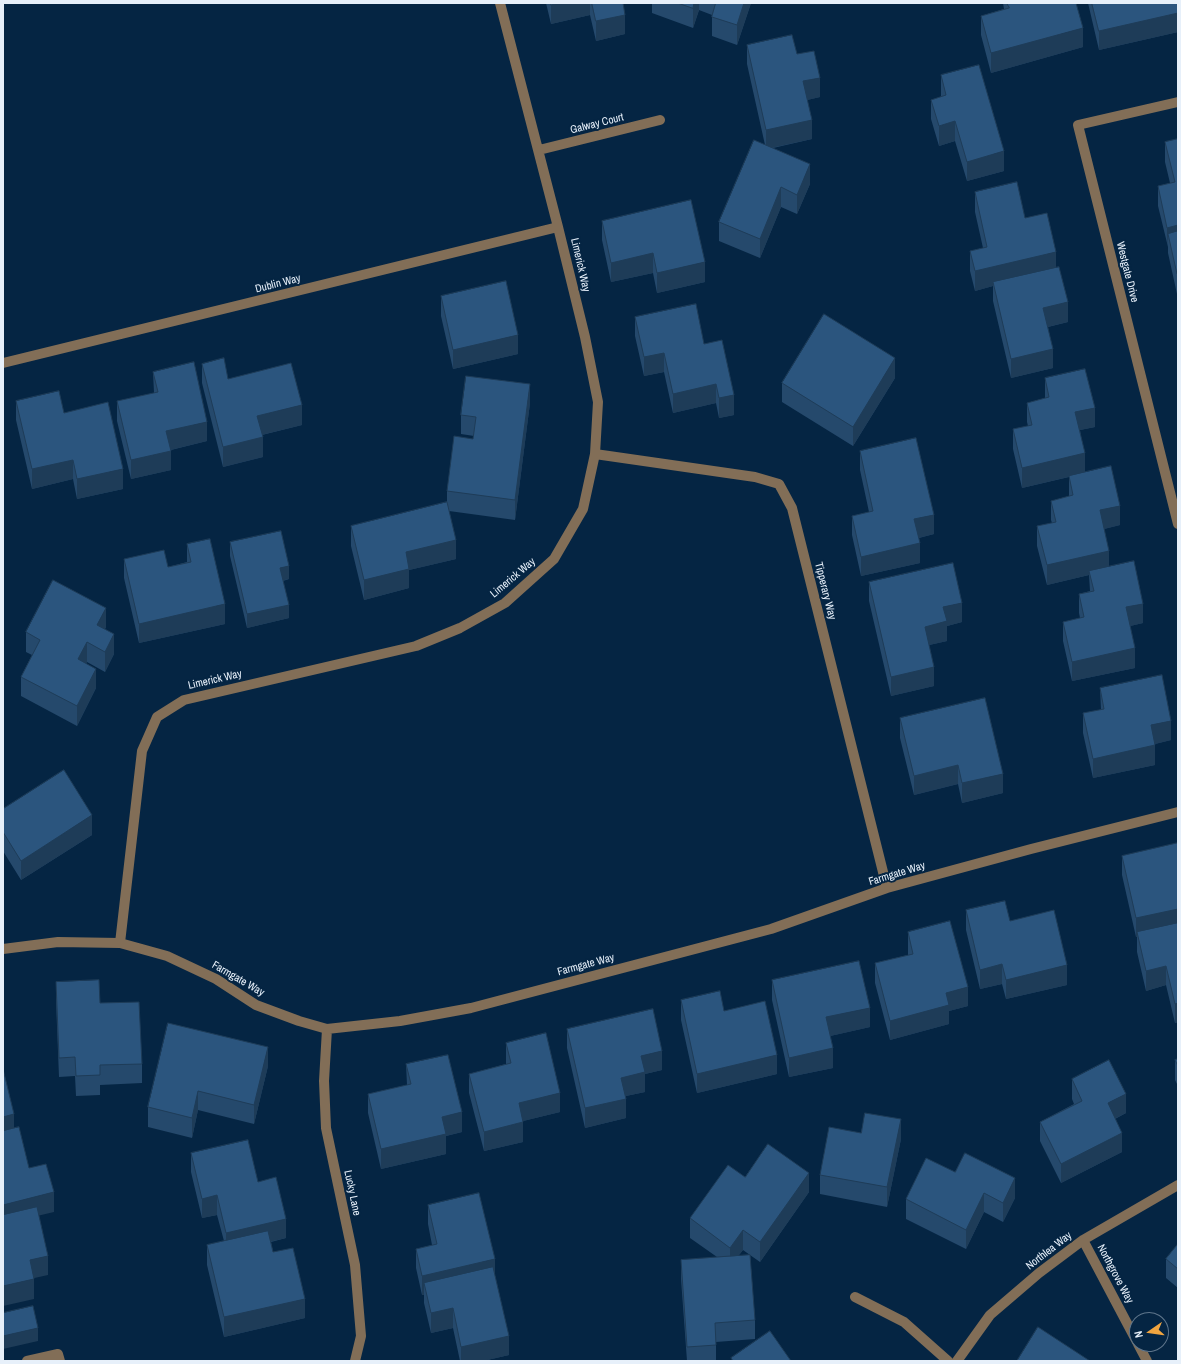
<!DOCTYPE html>
<style>
body{margin:0}
#map{position:relative;width:1181px;height:1364px;overflow:hidden;background:#052543;font-family:"Archivo Narrow",sans-serif}
canvas{display:block}
.frame{position:absolute;inset:0;border:4px solid #e7f0fa;pointer-events:none}
.north{position:absolute;left:1129px;top:1312px;width:40px;height:40px;box-sizing:border-box;background:#052543;border:1px solid #5f768c;border-radius:50%;rotate:257deg;font-size:11px;font-weight:700;line-height:16px;text-align:center;color:#e7f0fa}
.north::after{content:'';display:block;margin:auto;width:14px;height:18px;background:#f1a540;clip-path:polygon(50% 0,100% 100%,50% 72%,0 100%)}
</style>
<div id="map">
<canvas width="1181" height="1364"></canvas>
<div class="frame"></div>
<div class="north">N</div>
</div>
<script>
const g = document.querySelector('canvas').getContext('2d');
g.lineJoin = 'round';
function stroke(path, color, width, dash) {
  g.strokeStyle = color;
  g.lineWidth = width;
  g.lineCap = dash ? 'butt' : 'round';
  g.setLineDash(dash || []);
  g.stroke(path);
}
function fill(path, color) {
  g.fillStyle = color;
  g.fill(path, 'evenodd');
}
function label(font, color, halo, rows, align = 'center') {
  g.font = font + ' "Archivo Narrow",sans-serif';
  g.lineWidth = 4;
  g.setLineDash([]);
  g.textBaseline = 'middle';
  g.strokeStyle = halo;
  g.fillStyle = color;
  for (const [text, x, y, turn = 0] of rows) {
    g.save();
    g.translate(x, y);
    g.rotate((+turn || 0) * Math.PI / 180);
    g.textAlign = isNaN(turn) ? turn : align;
    if (halo) g.strokeText(text, 0, 0);
    g.fillText(text, 0, 0);
    g.restore();
  }
}
stroke(new Path2D(`
 M1178,102L1078,125L1178,524
 M539,150L660,120
 M3,363L558,227
 M595,454L755,477L779,484L792,508L887,888
 M120,943L142,751L157,717L184,700L416,646L460,628L505,603L554,559L583,509L595,454L598,402L585,337L558,227L500,3
 M3,949L58,942L120,943L167,956L216,979L256,1005L299,1021L327,1029L400,1021L471,1008L771,929L887,888L1031,849L1178,812
 M327,1029L324,1081L326,1128L355,1265L361,1336L355,1361
 M1083,1240L1137,1342
 M855,1297L904,1322L948,1361
 M1138,1344L1147,1361
 M27,1361L58,1354L60,1361
 M957,1361L990,1315L1039,1273L1083,1240L1178,1185`), '#826e57', 10);
fill(new Path2D(`
 M546,3H623L625,34L596,41L590,15L551,24Z
 M652,3H751L737,45L712,36V15L699,10L693,28L652,13Z
 M1003,3H1007L1083,47L991,73L981,35V16L1004,9Z
 M1088,3H1178V32L1099,50Z
 M747,45L797,54L820,97L807,100L812,139L773,148L810,184L797,214L781,207L760,258L719,241V222L765,145L747,64Z
 M941,75L1004,171L967,181L955,141L939,146L931,119V100L941,97Z
 M1178,139L1177,294L1168,253V247L1158,206V186L1170,183L1165,162V142Z
 M975,192L1025,218L1056,267L1068,322L1048,327L1053,368L1011,378L993,301V286L975,291L970,271V251L983,248L975,212Z
 M602,221L705,282L657,293L653,273L611,282L602,240Z
 M441,296L518,354L453,369L441,316Z
 M635,317L704,344L734,415L719,418L716,403L673,413L664,372L644,376L635,336Z
 M202,364L228,379L302,425L262,435L263,457L223,467L202,383Z
 M153,372L207,441L171,450V470L131,479L117,421V401L154,393Z
 M895,378L853,446L782,402V383Z
 M1045,378L1095,427L1080,430L1085,472L1120,525L1104,529L1109,567L1143,623L1130,626L1135,668L1072,681L1063,641V622L1080,618L1079,613V594L1090,591L1089,575L1047,585L1037,546V526L1052,523L1051,520V501L1069,496V477L1022,488L1013,449V429L1028,426L1027,422V403L1045,398Z
 M16,401L64,413L123,489L77,499L73,479L32,489L16,420Z
 M530,403L515,520L449,511L456,559L409,570V588L364,600L351,546V526L447,504V491L473,439L474,436L461,434V415Z
 M860,451L934,534L919,538L920,563L861,576L852,535V516L869,512L860,470Z
 M230,542L289,579L283,581L289,618L247,628L230,556Z
 M187,544L225,624L139,643L124,578V559L168,567L187,562Z
 M869,582L962,622L947,626V641L929,645L934,686L891,696L869,601Z
 M106,627L105,629L114,654L105,672L87,662L86,663L96,688L77,726L21,696V677L32,655L26,652V632Z
 M1100,688L1171,740L1155,744V765L1093,778L1083,733V713L1101,710Z
 M900,718L1003,793L962,803L958,784L914,795L900,738Z
 M3,809L92,835L21,880L3,851Z
 M1178,843V1022L1175,1023L1166,985L1146,991L1137,952V937H1136L1122,875V856Z
 M966,910L1010,921L1067,985L1006,999L1002,984L980,989L966,930Z
 M908,932L968,1006L949,1011V1024L890,1040L875,983V963L908,955Z
 M772,980L870,1027L830,1036L833,1068L789,1077L772,1000Z
 M56,982L100,1003L142,1064V1083L100,1085V1095L76,1096L75,1076L59,1077L56,1001Z
 M681,1000L777,1074L697,1093L681,1020Z
 M567,1029L662,1070L645,1074V1092L626,1096V1118L585,1128L567,1048Z
 M506,1043L560,1112L523,1121V1142L484,1151L469,1093V1074L506,1064Z
 M1178,1059V1086L1175,1080V1060Z
 M406,1064L462,1132L446,1136V1154L381,1169L368,1113V1094L407,1085Z
 M268,1066L254,1124L198,1110L192,1138L148,1127V1107Z
 M1072,1079L1126,1113L1115,1119L1122,1152L1061,1183L1040,1141V1122L1074,1104L1072,1099Z
 M861,1133L901,1139L887,1207L820,1194V1175Z
 M191,1153L258,1182L286,1238L271,1242L273,1252L305,1318L224,1337L207,1265V1245L224,1241L217,1215L202,1218L191,1172Z
 M955,1172L1015,1198L1003,1222L984,1212L966,1249L906,1219V1199Z
 M745,1177L809,1192L760,1262L750,1255L755,1320V1339L716,1342V1361H687L681,1279V1260L717,1257L690,1238V1218ZM743,1250L750,1255L738,1256Z
 M428,1205L495,1276L509,1355L483,1361H460L453,1328L431,1333L424,1303V1295H422L416,1268V1249L432,1245L428,1224Z
 M1178,1244V1288L1166,1278V1259Z`), '#25496c');
fill(new Path2D(`
 M559,3H590V15L551,24V5Z
 M694,3H699V10L693,28V8Z
 M744,3H751L737,45V25Z
 M1178,13V32L1099,50V31Z
 M625,15V34L596,41V21Z
 M1083,28V47L991,73V53Z
 M820,78V97L803,101V81Z
 M812,120V139L766,149V130Z
 M955,121V141L939,146V126Z
 M1004,151V171L967,181V162Z
 M810,164V184L797,214V195Z
 M781,187V207L760,258V239Z
 M1178,225V245L1168,234L1167,247V228Z
 M1056,252V272L993,282V286L975,291V271Z
 M653,253V273L611,282V263Z
 M705,262V282L657,293V273Z
 M1177,274H1178V293L1177,294Z
 M1068,302V322L1043,328V308Z
 M518,335V354L453,369V350Z
 M1053,349V368L1011,378V359Z
 M664,353V372L644,376V357Z
 M895,358V378L853,446V427Z
 M530,384V403L515,520V500Z
 M716,384V403L673,413V394Z
 M734,395V415L719,418V398Z
 M302,405V425L257,436V416Z
 M1095,408V427L1075,431V412Z
 M207,422V441L166,451V431Z
 M263,437V457L223,467V447Z
 M171,451V470L131,479V460Z
 M1085,453V473L1022,488V468Z
 M73,460V479L32,489V469Z
 M123,469V489L77,499V479Z
 M1120,506V525L1100,530V510Z
 M934,515V534L914,539V519Z
 M456,540V559L409,570V588L364,600V580L406,552Z
 M920,543V563L861,576V557Z
 M1109,551V570L1089,571V575L1047,585V565Z
 M289,566V579L280,581V568Z
 M962,603V622L947,626V641L925,646V627L943,607Z
 M225,604V624L139,643V624Z
 M1143,604V623L1126,627V607Z
 M289,605V618L247,628V614Z
 M106,608V627L97,645V625Z
 M114,634V654L105,672V652Z
 M87,642V662L78,679V659Z
 M1135,648V668L1072,681V662Z
 M934,667V686L891,696V677Z
 M96,669V688L77,726V706Z
 M1171,721V740L1151,745V725Z
 M1155,745V765L1093,778V759Z
 M958,765V784L914,795V776Z
 M1003,774V793L962,803V783Z
 M92,815V835L21,880V861Z
 M1178,909V928L1137,932V937H1136V918Z
 M1002,964V984L980,989V970Z
 M1067,965V985L1006,999V980Z
 M1166,966V985L1146,991V971Z
 M968,987V1006L949,1011V1024L890,1040V1021L946,993Z
 M1178,1003V1022L1175,1023V1004Z
 M870,1008V1027L826,1037V1017Z
 M268,1047V1066L254,1124V1105Z
 M833,1048V1068L789,1077V1058Z
 M662,1051V1070L645,1074V1092L621,1097V1078L641,1056Z
 M777,1055V1074L697,1093V1074Z
 M198,1091V1110L192,1138V1118Z
 M560,1093V1112L519,1122V1103Z
 M1126,1094V1113L1108,1122V1103Z
 M626,1099V1118L585,1128V1108Z
 M462,1112V1132L446,1136V1154L381,1169V1149L442,1117Z
 M14,1114V1134L3,1136V1117Z
 M901,1119V1139L887,1207V1187Z
 M523,1122V1142L484,1151V1132Z
 M1122,1133V1152L1061,1183V1164Z
 M809,1173V1192L760,1262V1242Z
 M1015,1178V1198L1003,1222V1203Z
 M54,1192V1212L3,1224V1205Z
 M984,1193V1212L966,1249V1230Z
 M217,1195V1215L202,1218V1199Z
 M286,1219V1238L226,1252V1233Z
 M743,1230V1250L730,1267V1248Z
 M48,1256V1275L30,1279V1260Z
 M495,1259V1278L424,1283V1295H422V1276Z
 M34,1279V1299L3,1306V1286Z
 M305,1299V1318L224,1337V1317Z
 M453,1308V1328L431,1333V1313Z
 M38,1328V1341L3,1349V1336Z
 M509,1336V1355L483,1361H461V1347Z`), '#1e3c58');
const building = new Path2D(`
 M551,3H559L551,5Z
 M592,3H623L625,15L596,21Z
 M678,3H694L693,8Z
 M716,3H744L737,25L712,17Z
 M1007,3H1076L1083,28L991,53L981,16L1009,8Z
 M1092,3H1178V13L1099,31Z
 M792,35L797,54L814,51L820,78L803,81L812,120L766,130L747,45Z
 M979,65L1004,151L967,162L955,121L939,126L931,100L946,95L941,75Z
 M1178,139V225L1167,228L1158,186L1175,182L1165,142Z
 M754,140L810,164L797,195L781,187L760,239L719,222Z
 M1017,182L1025,218L1047,213L1056,252L975,271L970,251L987,247L975,192Z
 M691,200L705,262L657,273L653,253L611,263L602,221Z
 M1178,231V274H1177L1168,234Z
 M1059,267L1068,302L1043,308L1053,349L1011,359L993,282Z
 M506,281L518,335L453,350L441,296Z
 M696,304L704,344L722,340L734,395L719,398L716,384L673,394L664,353L644,357L635,317Z
 M824,314L895,358L853,427L782,383Z
 M224,358L228,379L291,363L302,405L257,416L263,437L223,447L202,364Z
 M194,362L207,422L166,431L171,451L131,460L117,401L158,392L153,372Z
 M1085,369L1095,408L1075,412L1085,453L1022,468L1013,429L1032,425L1027,403L1049,397L1045,378Z
 M466,376L530,384L515,500L447,491L454,436L473,439L476,417L461,415Z
 M59,391L64,413L108,402L123,469L77,479L73,460L32,469L16,401Z
 M916,438L934,515L914,519L920,543L861,557L852,516L873,511L860,451Z
 M1111,466L1120,506L1100,510L1109,551L1047,565L1037,526L1056,522L1051,501L1073,495L1069,476Z
 M447,502L456,540L406,552L409,569L364,580L351,526Z
 M281,531L289,566L280,568L289,605L247,614L230,542Z
 M210,539L225,604L139,624L124,559L164,550L168,567L191,562L187,544Z
 M1134,561L1143,604L1126,607L1135,648L1072,662L1063,622L1084,617L1079,594L1094,591L1089,571Z
 M953,563L962,603L943,607L947,621L925,627L934,667L891,677L869,582Z
 M53,580L106,608L97,625L114,634L105,652L87,642L78,659L96,669L77,706L21,677L40,640L26,632Z
 M1162,675L1171,721L1151,725L1155,745L1093,759L1083,713L1104,709L1100,688Z
 M985,698L1003,774L962,783L958,765L914,776L900,718Z
 M64,770L92,815L21,861L3,832V809Z
 M1178,843V909L1136,918L1122,856Z
 M1005,901L1010,921L1054,910L1067,965L1006,980L1002,964L980,970L966,910Z
 M950,921L968,987L946,993L949,1005L890,1021L875,963L913,954L908,932Z
 M1178,923V1003L1175,1004L1166,966L1146,971L1137,932Z
 M859,961L870,1008L826,1017L833,1048L789,1058L772,980Z
 M99,980L100,1003L139,1002L142,1064L100,1065V1075L76,1076L75,1057L59,1058L56,982Z
 M720,991L724,1011L765,1001L777,1055L697,1074L681,1000Z
 M653,1009L662,1051L641,1056L645,1072L621,1078L626,1099L585,1108L567,1029Z
 M168,1023L268,1047L254,1105L198,1091L192,1118L148,1107Z
 M546,1033L560,1093L519,1103L523,1122L484,1132L469,1074L511,1063L506,1043Z
 M448,1055L462,1112L442,1117L446,1134L381,1149L368,1094L411,1084L406,1064Z
 M1178,1059V1066L1175,1060Z
 M1109,1060L1126,1094L1108,1103L1122,1133L1061,1164L1040,1122L1082,1101L1072,1079Z
 M3,1069L14,1114L3,1117Z
 M865,1113L901,1119L887,1187L820,1175L829,1127L861,1133Z
 M19,1127L29,1168L46,1164L54,1192L3,1205V1131Z
 M248,1140L258,1182L276,1177L286,1219L226,1233L217,1195L202,1199L191,1153Z
 M768,1144L809,1173L760,1242L743,1230L730,1248L690,1218L728,1165L745,1177Z
 M965,1153L1015,1178L1003,1203L984,1193L966,1230L906,1199L926,1158L955,1172Z
 M479,1193L495,1259L422,1276L416,1249L437,1244L428,1205Z
 M37,1207L48,1256L30,1260L34,1279L3,1286V1215Z
 M268,1231L273,1252L293,1248L305,1299L224,1317L207,1245Z
 M1178,1244V1269L1166,1259Z
 M750,1255L755,1320L715,1323L716,1345L687,1347L681,1260Z
 M493,1267L509,1336L461,1347L453,1308L431,1313L424,1283Z
 M33,1306L38,1328L3,1336V1313Z
 M1038,1327L1090,1361H1017Z
 M770,1331L791,1361H733L731,1358Z`);
fill(building, '#2b557e');
stroke(building, '#1e3c58', 1);
label('11px', '#e7f0fa', '#052543', [
 ["Galway Court",597,124,-14],
 ["Limerick Way",580,265,77],
 ["Westgate Drive",1127,272,76],
 ["Dublin Way",278,284,-14],
 ["Limerick Way",513,578,-40],
 ["Tipperary Way",825,591,76],
 ["Limerick Way",215,680,-13],
 ["Farmgate Way",897,874,-17],
 ["Farmgate Way",586,965,-15],
 ["Farmgate Way",238,979,30],
 ["Lucky Lane",352,1193,78],
 ["Northlea Way",1049,1251,-38],
 ["Northgrove Way",1115,1274,62]
]);
</script>
